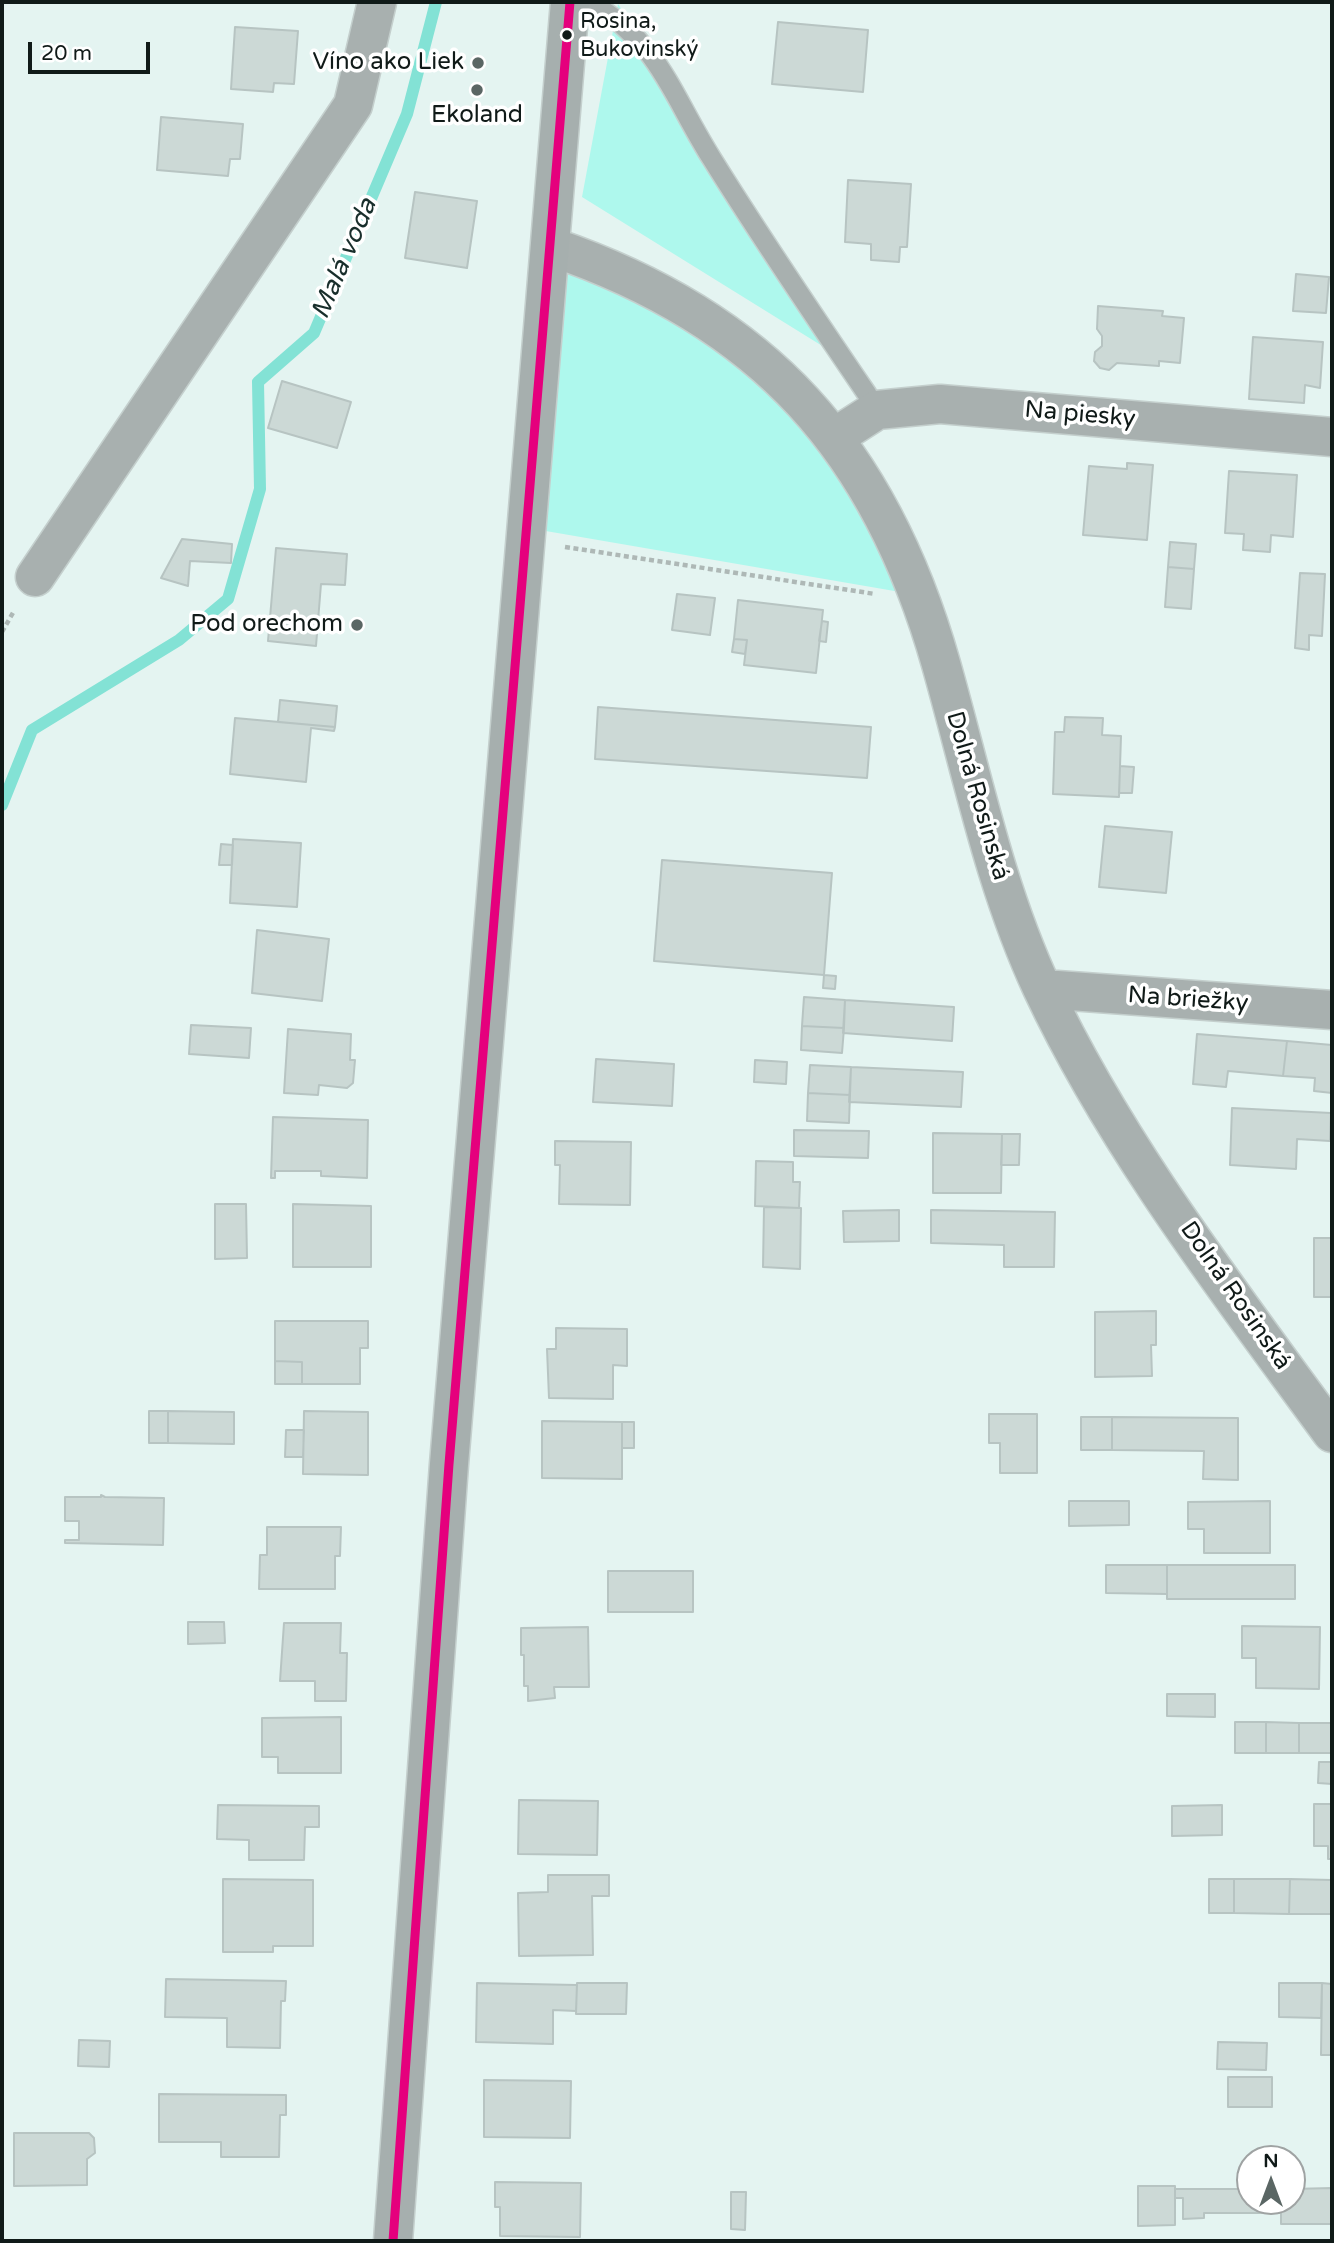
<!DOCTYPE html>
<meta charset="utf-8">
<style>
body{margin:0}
#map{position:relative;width:1334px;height:2243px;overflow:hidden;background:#e4f4f1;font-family:"Varela Round",sans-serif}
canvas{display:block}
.frame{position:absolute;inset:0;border:4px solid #101a18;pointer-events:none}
.north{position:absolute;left:1236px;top:2145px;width:70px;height:70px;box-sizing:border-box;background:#fff;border:2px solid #9fa3a3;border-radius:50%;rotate:0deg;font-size:19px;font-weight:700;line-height:28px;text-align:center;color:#101a18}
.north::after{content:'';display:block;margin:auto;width:24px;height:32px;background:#5a6664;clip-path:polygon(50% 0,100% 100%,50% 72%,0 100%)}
.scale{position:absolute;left:28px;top:42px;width:122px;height:32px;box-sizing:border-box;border:4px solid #101a18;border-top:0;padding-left:9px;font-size:21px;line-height:24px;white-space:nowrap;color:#101a18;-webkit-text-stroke:5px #fff;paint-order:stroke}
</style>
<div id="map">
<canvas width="1334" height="2243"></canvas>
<div class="frame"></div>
<div class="north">N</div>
<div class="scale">20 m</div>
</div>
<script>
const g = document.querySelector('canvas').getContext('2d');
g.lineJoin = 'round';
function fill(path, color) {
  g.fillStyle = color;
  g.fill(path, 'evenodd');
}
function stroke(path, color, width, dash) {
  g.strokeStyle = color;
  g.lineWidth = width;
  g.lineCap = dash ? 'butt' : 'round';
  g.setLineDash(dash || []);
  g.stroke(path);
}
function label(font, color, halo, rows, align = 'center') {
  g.font = font + ' "Varela Round",sans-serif';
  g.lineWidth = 7;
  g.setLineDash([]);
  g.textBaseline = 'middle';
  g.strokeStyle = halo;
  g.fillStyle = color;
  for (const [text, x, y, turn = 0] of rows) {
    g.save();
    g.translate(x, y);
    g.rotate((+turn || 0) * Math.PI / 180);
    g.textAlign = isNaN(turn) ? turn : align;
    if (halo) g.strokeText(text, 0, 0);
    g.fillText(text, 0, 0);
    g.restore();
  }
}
fill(new Path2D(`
 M618,4L861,370L582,197Z
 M570,242L819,425L906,593L540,530Z`), '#aef8ed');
stroke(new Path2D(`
 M2,805L32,730L179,640L228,599L260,489L258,382L314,333L407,114L436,2`), '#83e2d5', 12);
const building = new Path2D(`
 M778,22L868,30L863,92L772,84Z
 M235,27L298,31L294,84L274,83L273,92L231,89Z
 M161,117L243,124L240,159H230L228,176L157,170Z
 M848,180L911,184L907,247H900L899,262L871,260V244L845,242Z
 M415,192L477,201L467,268L405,258Z
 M1296,274L1329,277L1326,313L1293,311Z
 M1098,306L1163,311L1162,316L1184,318L1180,363L1159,361V366L1117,363L1109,370L1100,368L1094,361L1095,352L1102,346V336L1097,329Z
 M1253,337L1323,342L1320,388L1305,385L1304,403L1249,399Z
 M282,381L351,402L337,448L268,428Z
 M1127,463L1153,465L1147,540L1083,535L1089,466L1127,469Z
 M1229,471L1297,475L1293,537L1271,535L1270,552L1243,550L1244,534L1225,533Z
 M182,539L232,544L231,563L190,561L188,586L161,578Z
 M1170,542L1196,544L1194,569L1168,567Z
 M276,548L347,554L345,585L321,584L316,646L268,641Z
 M1168,567L1194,569L1191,609L1165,607Z
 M1300,573L1325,574L1322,636L1309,635V650L1295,648Z
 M677,594L715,598L710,635L672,630Z
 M738,600L823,610L816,673L744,665L747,640L734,639Z
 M822,621L828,622L826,642L819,641Z
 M734,639L747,640L745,654L732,652Z
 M280,700L337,706L335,727L278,722Z
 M598,707L871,727L867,778L595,759Z
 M1065,717L1103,718L1102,735L1121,736L1119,797L1053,794L1055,732H1064Z
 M235,718L335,727L334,731L311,728L306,782L230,774Z
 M1120,766L1134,767L1132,793H1119Z
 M1105,826L1172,832L1166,893L1099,887Z
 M233,839L301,843L297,907L230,903Z
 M221,844L233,845L232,865H219Z
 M662,860L832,873L824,975L654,961Z
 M257,930L329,939L322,1001L252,993Z
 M824,975L836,976L835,989L823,988Z
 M804,997L845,1000L844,1028L802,1026Z
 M845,1000L954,1007L952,1041L843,1033Z
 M191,1025L251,1028L249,1058L189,1054Z
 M802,1026L844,1028L842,1053L801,1050Z
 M288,1029L351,1034L350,1060H355L353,1083L347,1088L319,1085L318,1095L284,1093Z
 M1197,1034L1287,1041L1283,1076L1228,1071L1226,1087L1193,1084Z
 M1287,1041L1332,1045V1093L1314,1091L1315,1078L1283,1076Z
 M596,1059L674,1064L672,1106L593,1102Z
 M755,1060L787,1062L786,1084L754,1082Z
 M810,1065L851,1067L850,1095L808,1093Z
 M851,1067L963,1072L961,1107L849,1102Z
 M808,1093L850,1095L849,1123L807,1121Z
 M1232,1108L1331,1113L1330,1141L1297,1139L1296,1169L1230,1165Z
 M1331,1113H1332V1141H1330Z
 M273,1117L368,1120L367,1178L321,1176V1171H275V1178H271Z
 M794,1130L869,1131L868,1158L794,1156Z
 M933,1133L1002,1134L1001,1193H933Z
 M1002,1134H1020L1019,1165H1001Z
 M555,1141L631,1142L630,1205L559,1204L560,1165H555Z
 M756,1161L793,1162V1182H800L799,1208L755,1206Z
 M215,1204H246L247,1258L215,1259Z
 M293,1204L371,1206V1267H293Z
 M764,1207L801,1208L800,1269L763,1267Z
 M899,1210V1241L844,1242L843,1211Z
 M931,1210L1055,1212L1054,1267H1004V1245L931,1243Z
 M1314,1238H1332V1297H1314Z
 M1156,1311V1345H1151L1152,1376L1095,1377V1312Z
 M275,1321H368V1348H360V1384H302V1362L275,1361Z
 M556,1328L627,1329V1366L613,1365V1399L549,1398L547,1349H556Z
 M275,1361L302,1362V1384H275Z
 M149,1411H168V1443H149Z
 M168,1411L234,1412V1444L168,1443Z
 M304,1411L368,1412V1475L303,1474Z
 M989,1414H1037V1473H1000V1443H989Z
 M1081,1417H1112V1450H1081Z
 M1112,1417L1238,1418V1480L1203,1479L1204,1451L1112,1450Z
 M542,1421L622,1422V1479L542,1478Z
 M622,1422H634V1448H622Z
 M286,1430H304L303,1457H285Z
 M101,1495L105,1497L164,1498L163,1545L65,1543V1540H79V1521H65V1497H101Z
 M1069,1501H1129V1525L1069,1526Z
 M1270,1501V1553H1204V1529H1188V1502Z
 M267,1527H341L340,1556H335V1589H259L260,1555H267Z
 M1106,1565H1167V1594L1106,1593Z
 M1167,1565H1295V1599H1167Z
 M608,1571H693V1612H608Z
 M188,1622H224L225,1643L188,1644Z
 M284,1623H341L340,1653H347L346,1701H315V1681H280Z
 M1242,1626L1320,1627L1319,1689L1256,1688V1658H1242Z
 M588,1627L589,1687H554L555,1698L528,1701V1686H524V1655H521V1628Z
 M1167,1694H1215V1717L1167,1716Z
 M341,1717V1773H278V1757H262V1718Z
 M1235,1722H1266V1753H1235Z
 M1266,1722L1299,1723V1753H1266Z
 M1299,1723H1332V1753H1299Z
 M1319,1762H1332V1784L1318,1783Z
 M519,1800L598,1801L597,1855L518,1854Z
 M1314,1804H1332V1859H1328V1846H1314Z
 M218,1805L319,1806V1827H305L304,1860H249V1840L217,1839Z
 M1222,1805V1835L1172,1836V1806Z
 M548,1875H609V1896H592L593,1955L519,1956L518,1893L548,1892Z
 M223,1879L313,1880V1946H273V1952H223Z
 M1209,1879H1234V1913H1209Z
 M1234,1879H1290L1289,1914L1234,1913Z
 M1290,1879L1332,1880V1914H1289Z
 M166,1979L286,1981L285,2001H281L280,2048L227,2047V2018L165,2017Z
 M477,1983L577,1985L576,2011L553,2010V2044L476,2042Z
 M577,1983H627L626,2014H576Z
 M1279,1983H1322L1321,2018L1279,2017Z
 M1322,1983L1332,1984V2055H1321Z
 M79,2040L110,2041L109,2067L78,2066Z
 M1218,2042L1267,2043L1266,2070L1217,2069Z
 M1228,2077H1272V2107H1228Z
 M484,2080L571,2081L570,2138L484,2137Z
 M159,2094L286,2095V2115H280L279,2157H221V2142H159Z
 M14,2133H89L94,2138L95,2153L87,2159V2185L14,2186Z
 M495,2182L581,2183L580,2237L500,2236V2207H495Z
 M1138,2186H1175V2225L1138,2226Z
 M1332,2188V2224H1281V2201H1292V2189Z
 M1175,2189H1250V2201H1281V2213H1204V2218L1183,2219V2198H1175Z
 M731,2192H746L745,2230L731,2229Z`);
fill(building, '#ccd9d6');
stroke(building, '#b7c4c2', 2);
const lane = new Path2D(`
 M590,2C660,43 671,94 712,159C761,238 814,316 867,394`);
const street = new Path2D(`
 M552,247C764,319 880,449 941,664C972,773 994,885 1042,988C1116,1146 1230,1293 1332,1433
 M835,437L877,410L940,404L1332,437
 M35,577L353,105L377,2
 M1043,989L1332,1010`);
const secondary = new Path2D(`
 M393,2241L449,1464L570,2`);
stroke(lane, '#c4cfcd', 22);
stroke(street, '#c4cfcd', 41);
stroke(secondary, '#c4cfcd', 41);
stroke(new Path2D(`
 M565,547L875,594
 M2,632L14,611`), '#aeb8b6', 4.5, [5, 3.5]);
stroke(lane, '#a8b0af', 19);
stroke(street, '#a8b0af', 38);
stroke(secondary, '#a6afae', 38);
stroke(new Path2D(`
 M393,2241L449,1464L570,2`), '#e5007d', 9);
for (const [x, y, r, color] of [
 [567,35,6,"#101a18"],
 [478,63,7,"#5a6664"],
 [477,90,7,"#5a6664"],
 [357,625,7,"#5a6664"]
]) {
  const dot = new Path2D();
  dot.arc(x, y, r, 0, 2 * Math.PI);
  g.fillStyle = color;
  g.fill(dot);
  stroke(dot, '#fff', 2.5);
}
label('22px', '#101a18', '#fff', [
 ["Rosina,",580,22],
 ["Bukovinský",580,50]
], 'left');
label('24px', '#101a18', '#fff', [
 ["Víno ako Liek",464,63],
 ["Ekoland",477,116,"center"],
 ["Pod orechom",343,625]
], 'right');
label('24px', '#101a18', '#fff', [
 ["Na piesky",1080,415,5],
 ["Dolná Rosinská",977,796,74],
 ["Na briežky",1188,1000,4],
 ["Dolná Rosinská",1235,1296,55]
]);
label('italic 26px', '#182e2b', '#fff', [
 ["Malá voda",345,259,-67]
]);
</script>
